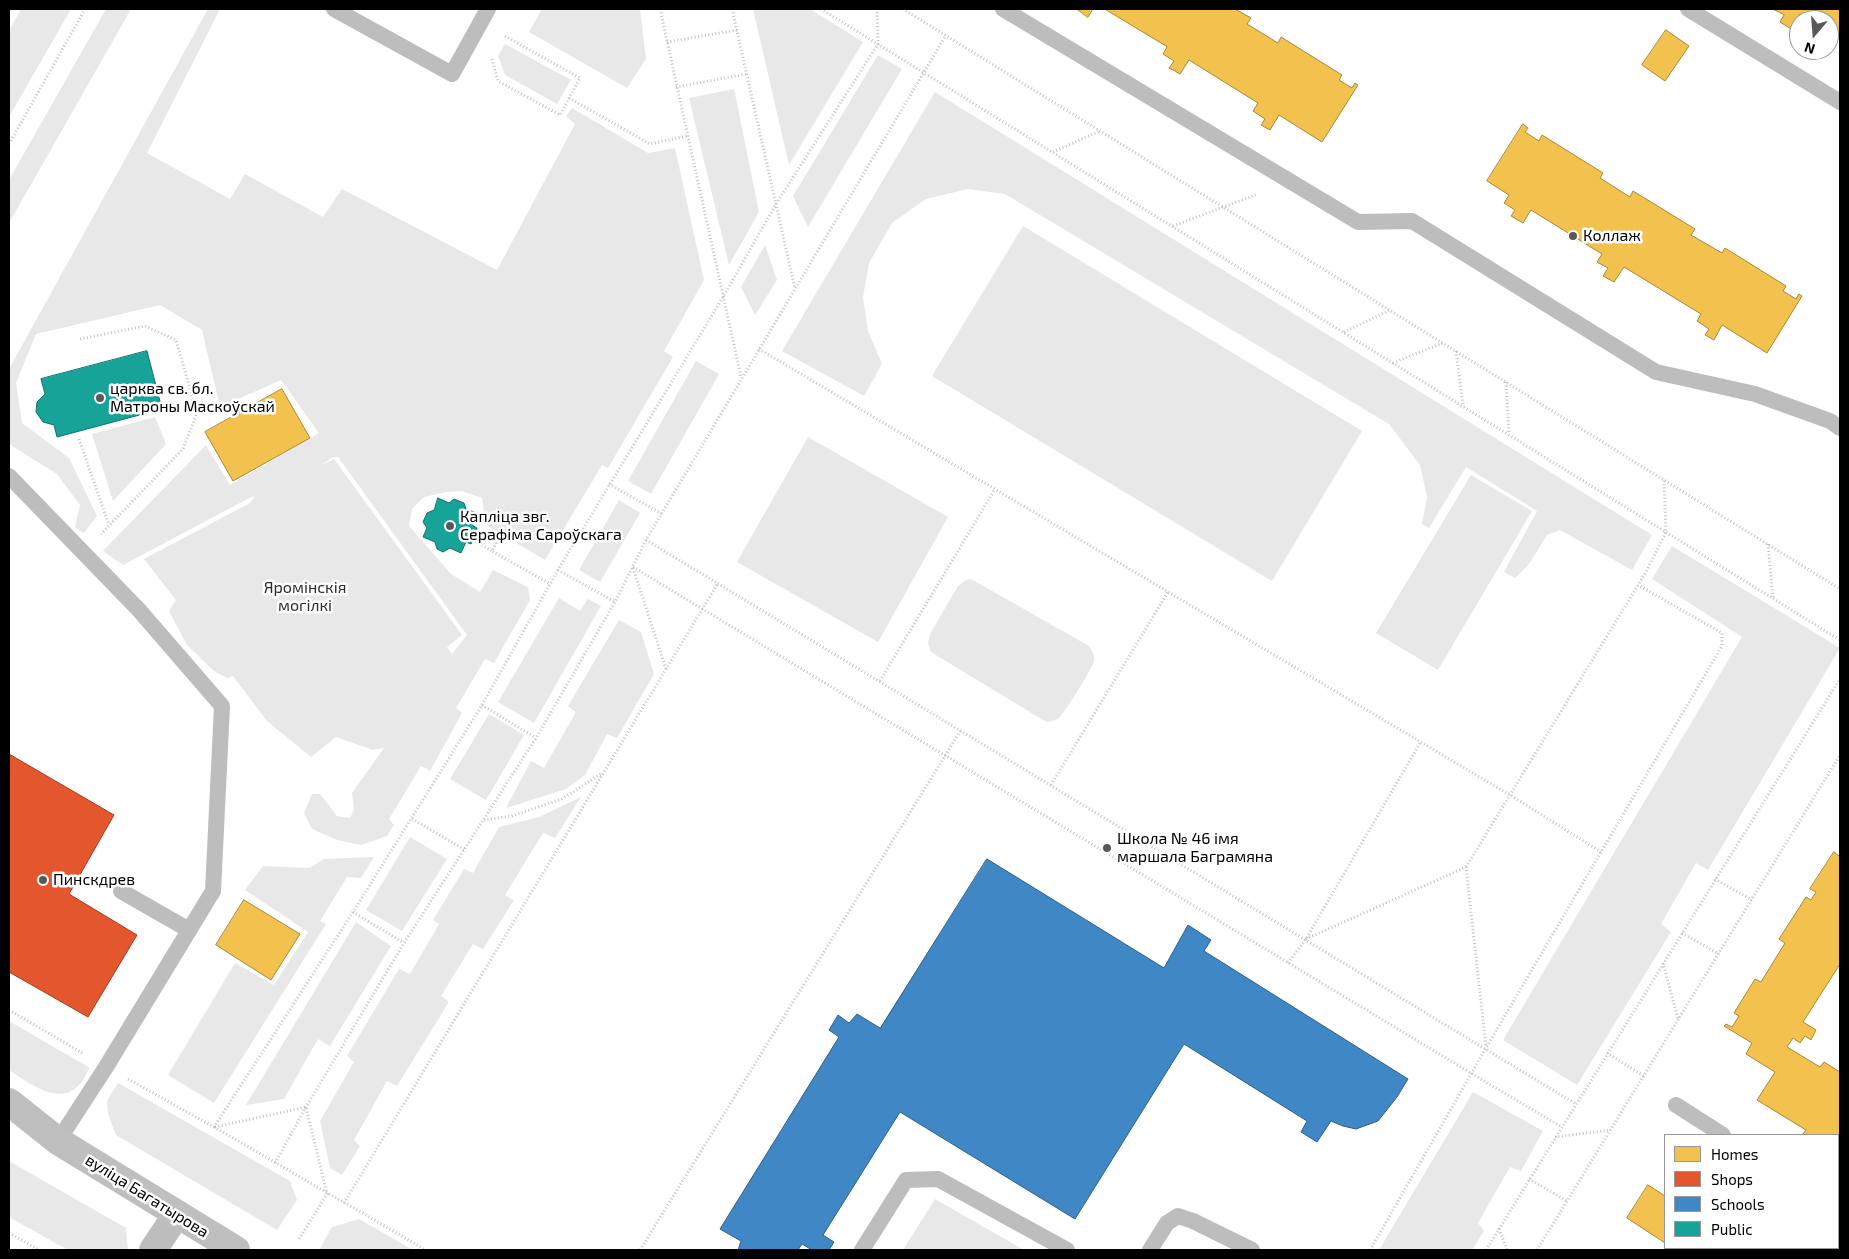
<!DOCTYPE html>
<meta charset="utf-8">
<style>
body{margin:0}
#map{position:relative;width:1849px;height:1259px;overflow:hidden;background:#fff;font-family:"Exo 2",sans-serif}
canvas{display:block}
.frame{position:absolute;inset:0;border:10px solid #000;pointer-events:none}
.legend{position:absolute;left:1664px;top:1134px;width:175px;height:115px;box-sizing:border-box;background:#fff;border:1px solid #999;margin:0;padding:6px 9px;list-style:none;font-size:15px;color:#000}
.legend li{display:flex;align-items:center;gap:10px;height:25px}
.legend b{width:25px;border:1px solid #999}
.north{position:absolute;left:1789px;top:10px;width:50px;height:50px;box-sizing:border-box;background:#fff;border:1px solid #999;border-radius:50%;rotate:198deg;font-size:14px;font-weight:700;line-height:20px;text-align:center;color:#000}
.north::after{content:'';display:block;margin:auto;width:18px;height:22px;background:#595959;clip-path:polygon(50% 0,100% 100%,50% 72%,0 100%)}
</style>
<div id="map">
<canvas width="1849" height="1259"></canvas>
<div class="frame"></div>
<ul class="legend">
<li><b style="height:14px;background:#f2c14e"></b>Homes</li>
<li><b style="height:14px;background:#e4572e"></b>Shops</li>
<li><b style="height:14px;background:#3f88c5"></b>Schools</li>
<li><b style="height:14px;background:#17a398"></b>Public</li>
</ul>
<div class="north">N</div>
</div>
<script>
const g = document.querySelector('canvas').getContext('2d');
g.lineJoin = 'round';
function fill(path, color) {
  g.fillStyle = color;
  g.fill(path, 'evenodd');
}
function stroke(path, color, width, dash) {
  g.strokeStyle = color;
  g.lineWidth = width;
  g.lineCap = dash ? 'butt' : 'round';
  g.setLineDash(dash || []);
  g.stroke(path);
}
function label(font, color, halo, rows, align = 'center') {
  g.font = font + ' "Exo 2",sans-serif';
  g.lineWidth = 5;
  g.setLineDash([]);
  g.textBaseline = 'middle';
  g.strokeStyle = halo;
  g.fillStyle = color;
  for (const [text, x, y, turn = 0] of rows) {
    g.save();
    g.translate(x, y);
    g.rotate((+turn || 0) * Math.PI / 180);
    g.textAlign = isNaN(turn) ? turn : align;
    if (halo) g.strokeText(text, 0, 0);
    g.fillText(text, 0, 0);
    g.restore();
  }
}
fill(new Path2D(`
 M21,9H71L9,117V31Z
 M106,9H131L9,223V180Z
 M208,9H220L147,153L230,199L245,174L323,217L342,189L497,270L575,124L566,116L572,108L648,153L675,148L704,280L664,351L673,357L608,468L602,465L545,560L481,522L484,510L482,498L462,491L446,492L424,497L412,509L409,526L451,574L480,592L493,570L528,587L530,600L494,663L485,659L456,708L462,713L430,771L421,766L389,819L394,825L387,836L361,845L337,840L312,829L304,813L312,794H320L337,816L350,818L354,810L352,793L384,748L373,750L336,737L311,757L267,721L233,676L227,678L214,671L187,645L169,611L176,600L144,559L250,503L255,495L123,565L103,551L206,445L230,485L319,433L281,380L220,407L202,330L160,305L36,334L16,383L22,423L69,458L97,516L84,533L75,527L80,505L57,474L9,444V369ZM333,457H338L467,635L452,654L447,647L462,635L334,459L322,465Z
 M542,9H640L646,59L627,88L529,32Z
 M753,9H810L863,42L789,165Z
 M505,44L571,80L557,104L505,75L498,56Z
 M878,55L902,69L808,227L793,196Z
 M734,89L759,212L729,265L689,98Z
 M935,92L1652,535L1632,570L1560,530L1547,535L1529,564L1515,578L1504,572L1537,511L1466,467L1429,528L1422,524L1427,497L1420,465L1389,424L1005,194L968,189L926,199L892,223L869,263L863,297L868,331L882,364L864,396L782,351Z
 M1023,226L1362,431L1272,581L932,376Z
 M765,245L777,280L755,315L741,287Z
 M696,361L719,374L651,494L628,481Z
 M155,417L166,444L113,501L92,434Z
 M808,437L948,517L878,642L737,562Z
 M1471,475L1532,511L1438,670L1376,633Z
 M619,500L640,513L600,582L579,570Z
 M1672,546L1840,648L1708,870L1696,863L1661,924L1671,932L1577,1085L1503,1040L1742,637L1652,579Z
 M971,579L1089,646C1092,651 1095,655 1094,661C1091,671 1066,711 1058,719L1048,722L1043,720L931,652L928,643L930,634L958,586L966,580Z
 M559,598L580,611L588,599L601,606L534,723L498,702Z
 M619,620L641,632L654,674L617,738L607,734L585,775L566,789L506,808L531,761L544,768L576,712L568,706Z
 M489,714L524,735L486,800L450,779Z
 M581,797L555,838L543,833L505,895L514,900L483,949L473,944L441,996L449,1002L397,1086L387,1081L354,1140L360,1146L342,1175L330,1168L320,1121L354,1062L347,1056L399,969L410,974L439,924L433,920L464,869L473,873L499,827L539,817Z
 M410,837L447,859L402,931L366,910Z
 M374,857L361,878L347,877L320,921L326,924L214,1103L168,1075L235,963L274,985L308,932L245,890L263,866L309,868L324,859Z
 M356,922L391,946L330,1046L318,1039L284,1099L246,1105Z
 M9,1021L90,1068C86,1073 84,1081 79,1085C59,1107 27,1082 9,1070Z
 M118,1083L290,1181L297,1200L277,1230L116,1135L108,1114L107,1101Z
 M1473,1092L1543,1131L1521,1171L1510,1167L1478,1223L1484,1231L1472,1250H1379Z
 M9,1161L126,1228L128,1250H68L9,1217Z
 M935,1199L1024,1250H903Z
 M359,1219L413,1250H319L332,1227Z`), '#e8e8e8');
const homes = new Path2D(`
 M1077,9H1093L1088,17Z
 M1105,9H1235L1251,18L1247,24L1278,43L1281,37L1342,75L1339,80L1352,88L1355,83L1358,85L1322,142L1279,115L1270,130L1261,125L1265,119L1253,111L1258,103L1189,60L1180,74L1175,71L1169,68L1174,61L1163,54L1167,47Z
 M1773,9H1840V39L1829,32V20H1809L1800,14L1791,29L1780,22L1784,15Z
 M1666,30L1689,46L1665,81L1642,65Z
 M1523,124L1528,128L1525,132L1539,141L1542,135L1603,173L1600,178L1630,197L1633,191L1695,229L1691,235L1722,253L1725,248L1786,286L1783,291L1796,299L1799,294L1802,296L1767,353L1722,325L1714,340L1705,335L1709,329L1697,321L1701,314L1624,267L1614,282L1603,276L1608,268L1597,262L1602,254L1531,210L1523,223L1511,216L1515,210L1504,203L1509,195L1487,181Z
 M282,389L310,438L233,481L205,432Z
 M1834,852L1839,856L1840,853V964L1803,1022L1816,1030L1811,1040L1805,1036L1800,1043L1793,1038L1787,1047L1820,1067L1824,1062L1840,1072V1151L1838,1149V1135H1802L1806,1130L1757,1100L1775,1072L1746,1054L1752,1043L1724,1026L1726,1024L1732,1027L1739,1016L1734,1013L1755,979L1761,982L1785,943L1779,939L1806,897L1811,900L1816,892L1810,889Z
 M244,900L300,934L271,980L216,945Z
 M1648,1185L1665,1196V1243L1627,1218Z`);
fill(homes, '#f2c14e');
stroke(homes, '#a98737', 1);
const shops = new Path2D(`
 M9,754L114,815L69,894L137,935L88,1017L9,972Z`);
fill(shops, '#e4572e');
stroke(shops, '#a03d20', 1);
const schools = new Path2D(`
 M987,859L1164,968L1188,925L1211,940L1204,951L1408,1079L1397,1097L1378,1121L1356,1129L1343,1126L1331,1121L1317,1142L1301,1132L1307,1121L1184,1044L1075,1219L900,1112L823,1235L834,1242L829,1250H812L802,1244L798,1250H738L741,1241L720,1229L839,1037L829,1030L838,1015L849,1023L857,1014L880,1028Z`);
fill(schools, '#3f88c5');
stroke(schools, '#2c5f8a', 1);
const public = new Path2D(`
 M147,351L162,409L57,437L54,425L43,422L36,412L37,402L45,394L41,379Z
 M438,498L449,503L454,499L464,503L466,509L477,513L472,525L477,528L473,539L471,544L466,542L461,553L450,548L443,552L437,549L435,542L423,537L427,528L423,522L427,513L434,510Z`);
fill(public, '#17a398');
stroke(public, '#10726a', 1);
stroke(new Path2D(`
 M660,9L741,377
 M732,9L795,289
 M821,9L1840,640
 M903,9L1840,589
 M667,42L737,30
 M492,59L498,81L560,115L580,78L503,35
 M676,87L747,74
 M569,98L650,144L687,136
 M9,144L85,9
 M1053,152L1100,131
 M1173,226L1258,194
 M1344,332L1390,310
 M80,339L145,326L176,340L197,413L183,449L101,534
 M759,349L1510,795L1601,852
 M1456,351L1463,405
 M1393,363L1443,343
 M1506,382L1509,434
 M79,439L109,525
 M609,484L662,514
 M477,529L497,542L492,551L550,584
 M473,539L492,551
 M646,540L1576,1104
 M1768,544L1773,598
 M633,567L1489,1084L1562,1127
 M633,568L666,669
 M558,570L615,602
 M880,681L995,489
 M482,705L536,738
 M1051,785L1168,592
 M412,819L465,850
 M484,820L512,816L562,799L602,773
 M1466,867L1646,572L1666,532L1664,480
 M1715,879L1752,900
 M353,912L404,943
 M1682,933L1719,954
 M1306,939L1466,867L1486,1047
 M1288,963L1306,939L1420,743
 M1663,963L1678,1019
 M9,1010L84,1054
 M1607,1053L1644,1076
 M128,1079L214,1127L353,912L482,705L558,570L723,297L776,204L878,44L877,9
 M214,1127L426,1250
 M215,1127L306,1107L327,1194L299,1239
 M1555,1137L1611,1130
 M275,1163L306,1107L404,943L536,738L615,602L646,540L946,35
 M1529,1179L1567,1201
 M344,1203L718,583
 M1499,1229L1507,1250
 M9,1233L39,1250
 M640,1250L961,730
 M1370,1250L1486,1048L1722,646V633L1638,585
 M1486,1250L1840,679
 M1537,1250L1840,755`), '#c2c2c2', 3, [1, 2.5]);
stroke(new Path2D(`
 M334,9L452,74L488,9
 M1003,9L1358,222L1412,221L1656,372L1755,394L1830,421L1840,428
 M1688,9L1840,102
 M9,476L139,610L222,706L213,891L106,1067L58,1141
 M121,891L189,930
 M1676,1105L1723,1135
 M1838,1211L1840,1212
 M862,1250L906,1180L938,1179L1067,1250
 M1150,1250L1167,1223L1178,1216L1193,1221L1252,1250`), '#bdbdbd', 16);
stroke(new Path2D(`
 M153,1250L177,1214`), '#bdbdbd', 28);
stroke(new Path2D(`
 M9,1102L58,1141L236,1250`), '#bfbfbf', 28);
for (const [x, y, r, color] of [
 [1573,236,5,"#595959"],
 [100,398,5,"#595959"],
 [450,526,5,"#595959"],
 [1107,848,5,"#595959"],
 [43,880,5,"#595959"]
]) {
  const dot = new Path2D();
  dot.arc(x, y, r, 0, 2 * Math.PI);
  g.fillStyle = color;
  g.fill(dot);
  stroke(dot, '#fff', 2);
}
label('16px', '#000', '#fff', [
 ["Коллаж",1583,236],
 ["царква св. бл.",110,389],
 ["Матроны Маскоўскай",110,407],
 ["Капліца звг.",460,517],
 ["Серафіма Сароўскага",460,535],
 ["Школа № 46 імя",1117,839],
 ["маршала Баграмяна",1117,857],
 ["Пинскдрев",53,880]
], 'left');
label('16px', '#2c2c2c', '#fff', [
 ["Яромінскія",305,588],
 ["могілкі",305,606]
]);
label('16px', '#000', '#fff', [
 ["вуліца Багатырова",147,1196,32]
]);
</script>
